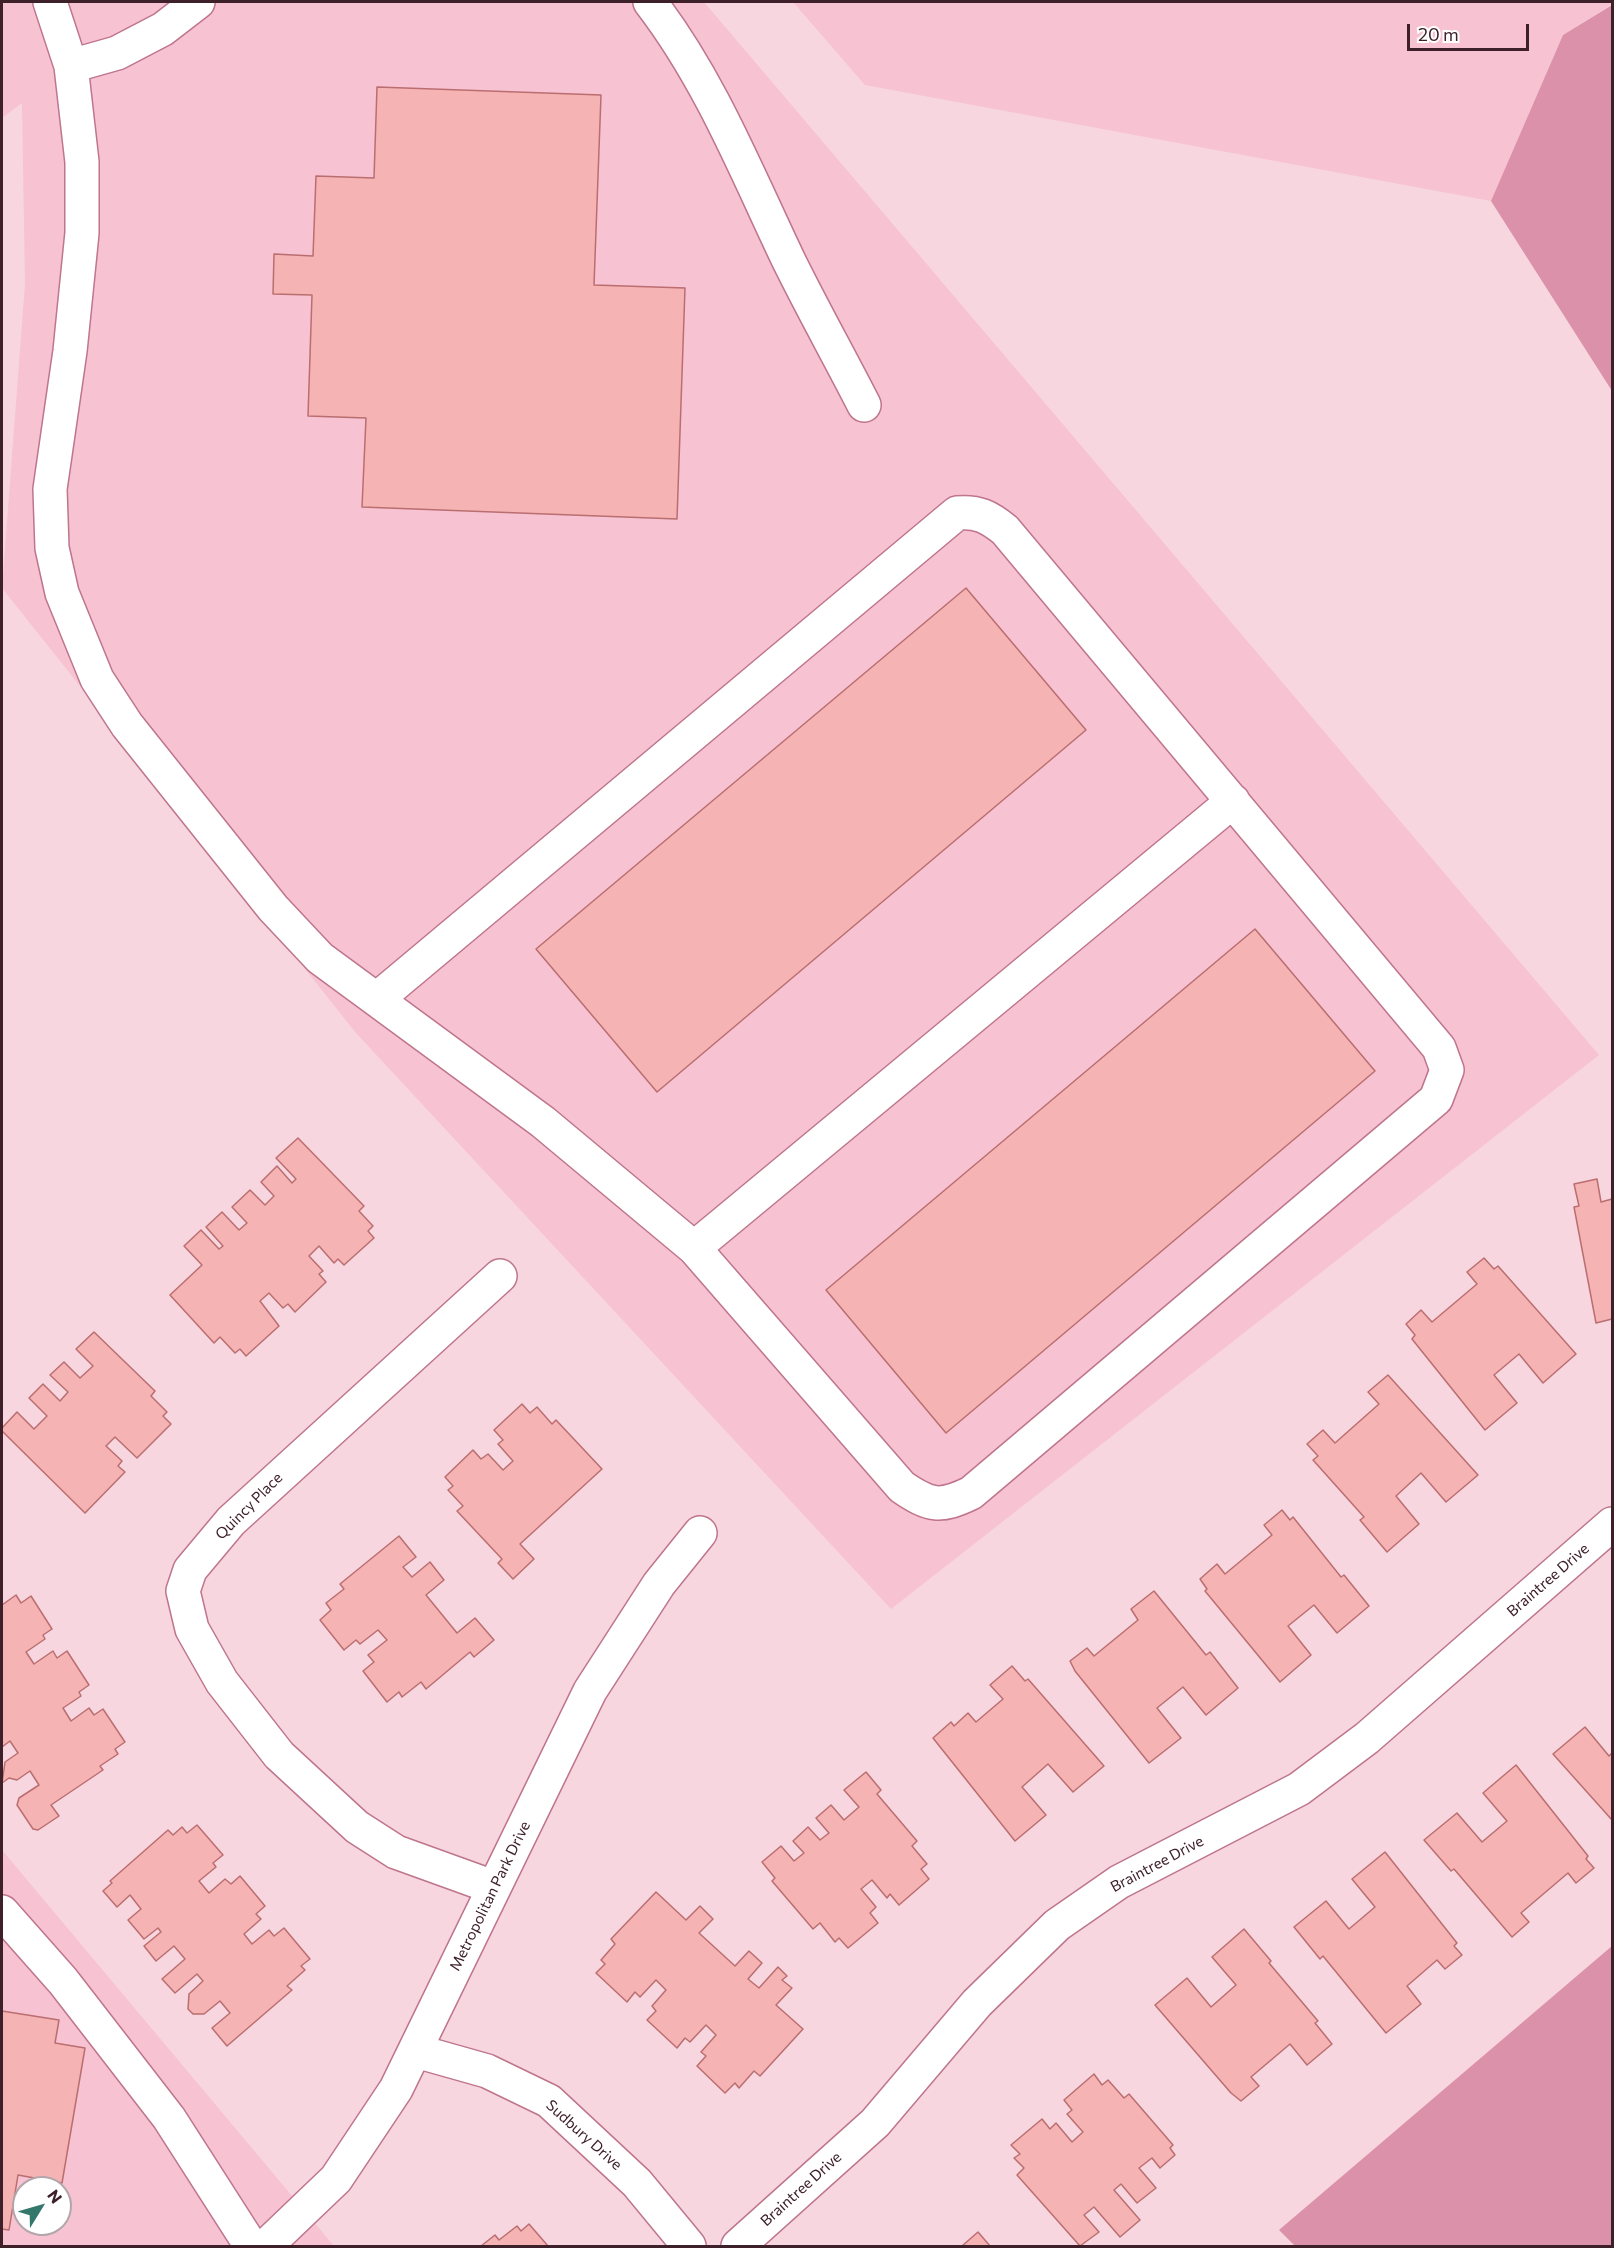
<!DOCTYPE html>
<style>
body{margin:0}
#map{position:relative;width:1614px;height:2248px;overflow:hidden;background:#f7d6df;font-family:Commissioner,sans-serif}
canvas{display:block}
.frame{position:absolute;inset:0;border:3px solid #3e202a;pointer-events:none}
.north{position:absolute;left:12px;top:2176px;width:60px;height:60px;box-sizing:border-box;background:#fff;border:2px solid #b2a6aa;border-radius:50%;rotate:53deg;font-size:16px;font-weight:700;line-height:24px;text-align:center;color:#3e202a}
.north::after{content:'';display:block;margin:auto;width:21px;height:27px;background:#34786b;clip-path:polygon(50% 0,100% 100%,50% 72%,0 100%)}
.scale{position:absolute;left:1407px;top:24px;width:122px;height:27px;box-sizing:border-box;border:3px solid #3e202a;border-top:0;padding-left:8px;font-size:18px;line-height:21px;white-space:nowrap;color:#3e202a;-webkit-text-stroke:4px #fff;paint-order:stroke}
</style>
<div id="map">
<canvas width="1614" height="2248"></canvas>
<div class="frame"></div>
<div class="north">N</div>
<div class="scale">20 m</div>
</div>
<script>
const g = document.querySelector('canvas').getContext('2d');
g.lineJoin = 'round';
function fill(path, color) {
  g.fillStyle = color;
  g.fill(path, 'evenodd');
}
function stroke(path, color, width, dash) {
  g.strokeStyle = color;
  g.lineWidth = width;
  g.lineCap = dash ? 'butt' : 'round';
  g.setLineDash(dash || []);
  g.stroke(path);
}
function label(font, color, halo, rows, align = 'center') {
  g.font = font + ' Commissioner,sans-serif';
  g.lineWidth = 4.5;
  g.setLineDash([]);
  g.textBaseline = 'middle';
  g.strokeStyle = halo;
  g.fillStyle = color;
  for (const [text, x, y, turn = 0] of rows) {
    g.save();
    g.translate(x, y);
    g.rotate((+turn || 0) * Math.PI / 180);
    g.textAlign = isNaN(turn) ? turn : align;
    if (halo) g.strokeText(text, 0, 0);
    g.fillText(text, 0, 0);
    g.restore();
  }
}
fill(new Path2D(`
 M2,2H704L1599,1055L891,1609L356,1033L2,588L25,284L22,103L2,118Z
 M793,2H1612V4L1563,35L1491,201L865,85Z
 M2,1850L334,2246H2ZM24,2188H60V2224H24Z`), '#f7c2d2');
fill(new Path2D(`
 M1612,5V4V391L1491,201L1563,35Z
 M1612,1946V2246H1295L1279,2230Z`), '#db91a9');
const building = new Path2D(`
 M377,87L601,95L594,285L685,288L677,519L362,507L366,418L308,416L312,295L273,294L274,254L313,256L316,176L374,178Z
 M966,588L1086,730L657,1092L536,949Z
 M1255,929L1375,1071L946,1433L826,1290Z
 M298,1138L364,1206L359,1211L373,1226L368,1231L374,1238L344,1265L338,1259L334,1263L319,1246L309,1256L323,1271L319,1274L326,1282L295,1312L288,1304L283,1308L269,1293L260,1301L279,1326L246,1356L240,1349L235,1353L220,1337L214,1343L170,1295L202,1265L184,1246L201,1230L219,1249L223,1246L206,1227L222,1212L239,1230L247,1223L232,1207L250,1190L265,1205L274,1196L261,1182L277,1166L292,1183L296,1179L276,1158Z
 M1597,1179L1601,1202L1612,1199V1319L1596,1323L1574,1207L1579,1206L1574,1184Z
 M1484,1258L1494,1269L1498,1266L1576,1354L1543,1383L1519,1354L1494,1375L1517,1403L1485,1430L1412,1339L1415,1335L1406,1324L1421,1310L1432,1322L1477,1284L1467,1272Z
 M94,1332L155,1391L151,1396L167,1412L163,1416L171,1424L137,1458L115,1437L106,1446L122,1461L118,1466L125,1472L85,1513L2,1431V1428L17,1412L34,1429L47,1416L29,1398L43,1384L60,1401L68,1392L50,1375L64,1362L80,1378L93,1366L76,1349Z
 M1388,1375L1478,1475L1446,1502L1421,1473L1396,1496L1419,1524L1387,1552L1360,1520L1364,1517L1313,1460L1318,1456L1307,1444L1323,1430L1335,1443L1379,1404L1368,1392Z
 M522,1404L530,1413L537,1407L552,1424L556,1420L602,1469L520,1544L534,1559L513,1579L498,1563L502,1559L457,1511L463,1506L448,1490L453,1486L445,1477L473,1450L481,1459L488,1454L503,1470L513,1461L498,1444L503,1440L494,1430Z
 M1282,1510L1290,1520L1293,1517L1341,1577L1344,1575L1369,1606L1337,1633L1314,1605L1288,1626L1311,1655L1280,1682L1205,1591L1207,1589L1200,1579L1217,1564L1225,1574L1272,1535L1264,1525Z
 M399,1536L416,1557L403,1567L412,1577L430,1562L444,1580L426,1595L457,1633L475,1618L494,1640L474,1657L470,1652L426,1689L421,1682L402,1697L399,1692L387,1702L363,1671L374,1662L368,1655L387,1640L378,1630L360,1644L356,1640L344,1650L320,1620L331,1610L326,1603L344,1589L340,1584Z
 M1154,1591L1206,1655L1210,1652L1238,1688L1206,1715L1183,1687L1157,1708L1181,1738L1149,1763L1075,1671L1070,1661L1087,1648L1094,1656L1138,1620L1131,1609Z
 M16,1595L21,1603L31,1596L52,1629L43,1635L45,1639L26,1652L34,1664L53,1651L57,1658L67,1651L89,1685L79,1692L81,1696L63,1708L71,1721L89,1708L94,1715L103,1709L125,1742L115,1749L118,1754L100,1766L103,1770L51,1805L59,1816L38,1830L33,1829L17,1805L19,1798L39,1785L30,1771L17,1780L9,1778L2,1783L5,1762L18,1753L10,1741L2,1747V1605Z
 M1012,1666L1025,1681L1028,1679L1104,1766L1073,1792L1048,1764L1022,1787L1046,1815L1015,1841L933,1738L951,1722L954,1726L968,1713L976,1722L1003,1699L990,1685Z
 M1585,1727L1609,1756L1612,1753V1820L1553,1754Z
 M1516,1765L1588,1856L1586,1859L1594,1868L1576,1883L1568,1873L1521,1913L1529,1922L1512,1937L1454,1869L1451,1871L1424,1840L1457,1813L1482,1842L1507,1821L1483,1793Z
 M866,1772L881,1790L877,1794L917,1841L912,1846L927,1864L921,1869L929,1879L899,1905L890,1894L887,1898L872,1880L861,1889L876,1907L870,1913L878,1923L848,1948L839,1938L835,1942L820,1923L813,1929L772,1881L775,1878L762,1862L781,1846L794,1861L804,1853L793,1841L808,1827L820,1840L829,1833L816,1818L831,1805L844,1820L859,1807L844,1790Z
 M197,1825L223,1855L213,1863L216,1867L199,1881L209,1893L225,1879L231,1884L240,1876L265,1906L256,1914L261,1919L244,1934L252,1944L269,1930L274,1936L284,1928L310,1959L301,1966L305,1970L287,1986L292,1990L227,2046L212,2028L230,2013L220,2001L204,2014H193L188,2009L189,1994L203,1981L197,1974L175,1993L162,1979L185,1959L174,1946L156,1961L144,1946L161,1932L158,1928L144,1939L128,1920L141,1909L130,1895L117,1907L103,1891L112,1883L110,1881L168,1830L173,1835L182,1827L187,1833Z
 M1385,1852L1457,1943L1454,1946L1462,1955L1445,1969L1437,1960L1407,1986L1421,2004L1386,2033L1323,1956L1320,1959L1294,1927L1326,1901L1349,1929L1375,1907L1352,1879Z
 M656,1892L686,1920L700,1906L713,1919L699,1933L735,1966L749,1951L762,1963L748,1979L759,1988L778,1967L787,1976L782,1980L792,1988L776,2005L803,2029L760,2076L754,2071L739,2088L735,2083L725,2093L697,2066L706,2056L701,2052L716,2035L706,2025L690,2042L685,2038L677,2048L647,2020L656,2011L652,2006L666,1990L656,1980L640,1997L635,1992L627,2002L596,1973L605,1964L601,1960L615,1944L611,1939Z
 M1244,1929L1271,1961L1269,1963L1318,2021L1315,2023L1332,2044L1307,2065L1290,2044L1251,2077L1259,2086L1241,2101L1231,2093L1155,2005L1187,1978L1211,2007L1236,1985L1212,1957Z
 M2,2011L59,2020L55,2043L85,2048L62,2183L18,2175L9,2230L2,2229Z
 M1094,2074L1102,2085L1108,2080L1124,2098L1129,2094L1173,2145L1170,2148L1175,2155L1160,2168L1152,2158L1139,2168L1156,2188L1137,2203L1121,2184L1114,2190L1140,2220L1120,2237L1094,2207L1084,2215L1099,2232L1080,2246L1017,2175L1024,2168L1014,2158L1020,2154L1011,2145L1042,2119L1050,2129L1056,2123L1072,2142L1083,2132L1067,2114L1072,2110L1064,2100Z
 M529,2224L548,2246H481L495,2235L499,2240L517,2226L521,2231Z
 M978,2232L990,2246H962Z`);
fill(building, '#f6b3b3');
stroke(building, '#ba6e70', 1.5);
const minor = new Path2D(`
 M50,2L71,66L82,162V233L70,351L50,489L52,548L62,593L97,679L127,725L273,908L320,958L543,1122L694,1248L902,1487C930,1506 940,1508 971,1493L1436,1099L1447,1070L1439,1048L1005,530C989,517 978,511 957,513L377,999
 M650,2C710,80 746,171 788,259C812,308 839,356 864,405
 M71,66L117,53L163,29L198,2
 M694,1248L1233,801
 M493,1887L396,1852L357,1827L279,1755L222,1682L192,1629L183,1591L190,1570L231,1521L500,1276
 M2,1912L63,1981L169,2118L251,2246
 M416,2051L487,2071L549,2101L637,2183L689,2246
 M266,2246L336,2179L396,2089L590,1691L659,1584L700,1533
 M738,2246L875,2123L977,2003L1057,1925L1119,1882L1299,1789L1367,1738L1612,1524`);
stroke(minor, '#be758d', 36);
stroke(minor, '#fff', 33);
label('15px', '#3e202a', '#fff', [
 ["Quincy Place",249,1506,-45],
 ["Braintree Drive",1548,1580,-41],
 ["Braintree Drive",1157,1864,-28],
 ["Metropolitan Park Drive",490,1896,-64],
 ["Sudbury Drive",584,2135,42],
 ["Braintree Drive",801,2189,-42]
]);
</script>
